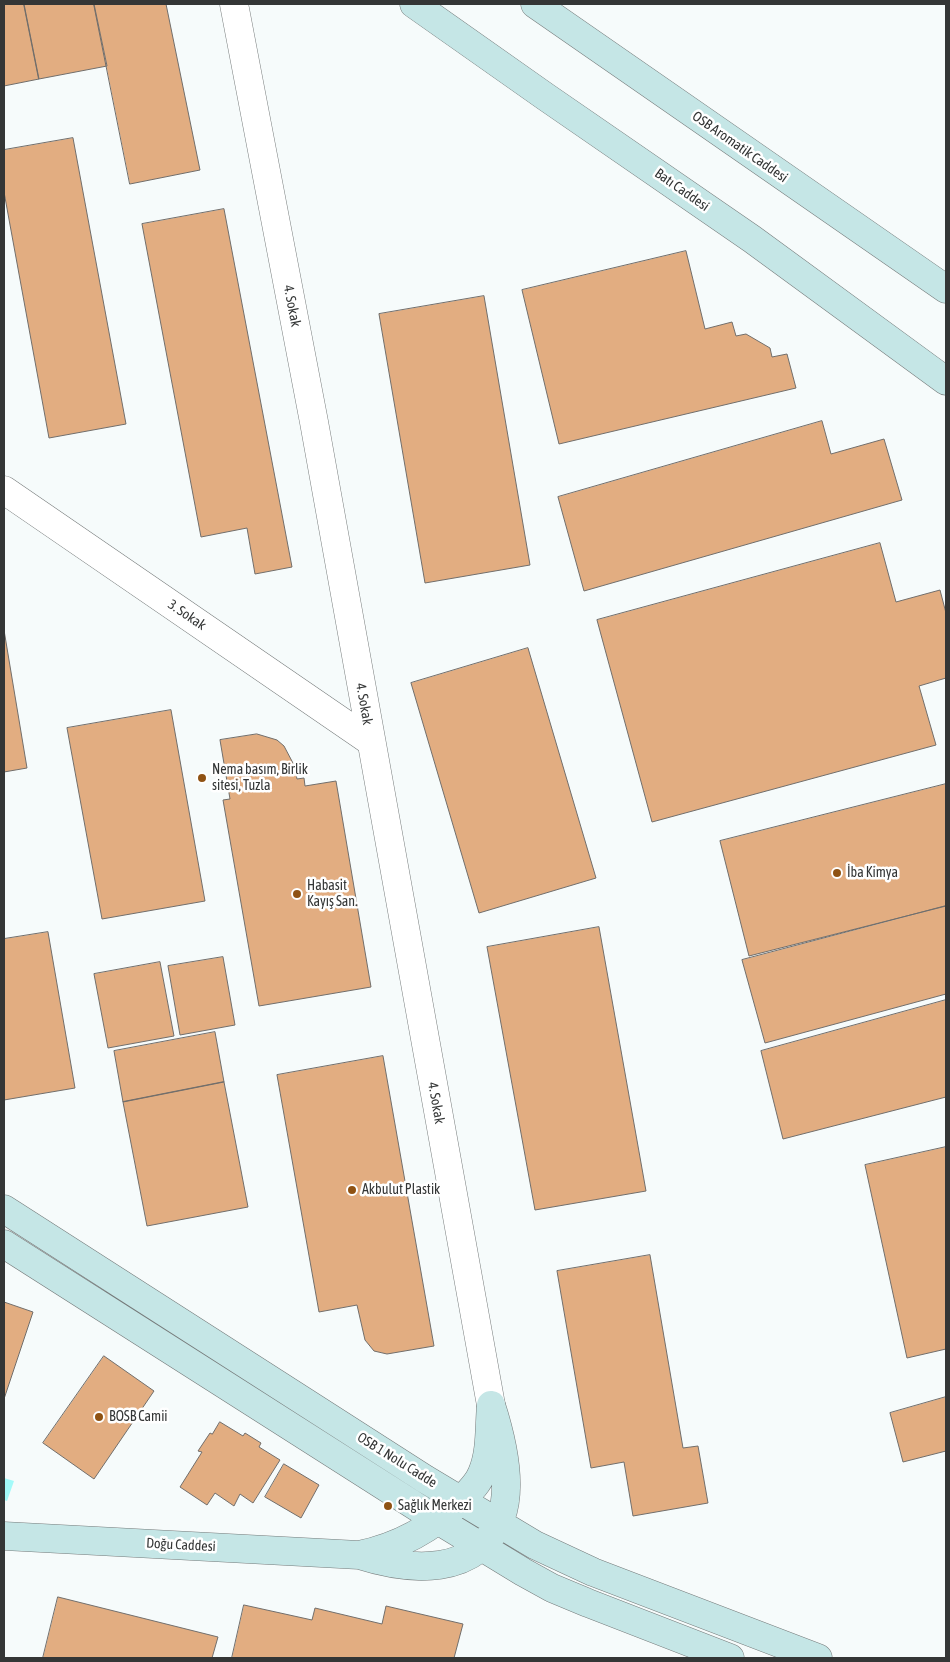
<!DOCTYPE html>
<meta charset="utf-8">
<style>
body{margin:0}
#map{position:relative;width:950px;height:1662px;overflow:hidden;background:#f6fbfb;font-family:"Asap Condensed",sans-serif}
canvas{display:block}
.frame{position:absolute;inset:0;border:5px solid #343636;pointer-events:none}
</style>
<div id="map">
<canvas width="950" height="1662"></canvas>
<div class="frame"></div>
</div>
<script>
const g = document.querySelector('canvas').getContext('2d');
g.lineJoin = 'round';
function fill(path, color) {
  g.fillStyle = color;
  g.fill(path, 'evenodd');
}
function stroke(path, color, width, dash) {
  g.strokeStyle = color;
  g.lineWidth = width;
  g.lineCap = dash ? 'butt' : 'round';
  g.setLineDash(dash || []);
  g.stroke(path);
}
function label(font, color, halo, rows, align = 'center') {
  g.font = font + ' "Asap Condensed",sans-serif';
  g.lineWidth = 5;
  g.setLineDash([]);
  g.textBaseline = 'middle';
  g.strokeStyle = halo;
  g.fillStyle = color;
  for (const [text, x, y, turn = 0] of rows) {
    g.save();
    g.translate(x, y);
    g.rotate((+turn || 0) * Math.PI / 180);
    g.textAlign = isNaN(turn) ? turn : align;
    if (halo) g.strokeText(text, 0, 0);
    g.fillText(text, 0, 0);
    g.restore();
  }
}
fill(new Path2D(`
 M4,1478L14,1481L7,1501L4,1500Z`), '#a3faf9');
const building = new Path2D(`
 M4,4H24L39,79L4,86Z
 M24,4H94L107,66L39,79Z
 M94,4H166L200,170L130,184Z
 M73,138L126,424L49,438L4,192V150Z
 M224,209L292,567L255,574L247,528L201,537L142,224Z
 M686,251L705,329L732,322L736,336L746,334L770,348L772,357L787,354L796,388L559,444L522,290Z
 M484,296L530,565L425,583L379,314Z
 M822,421L831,454L884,439L902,500L584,591L558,497Z
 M880,543L896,602L940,590L946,613V678L919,686L936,745L652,822L597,620Z
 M4,630L27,768L4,772Z
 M528,648L596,878L479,913L411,683Z
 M171,710L205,901L102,919L67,728Z
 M257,734L277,740L284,746L294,765L297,779L304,778L305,786L336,781L371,987L259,1006L223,800L230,799L220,740Z
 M946,784V906L749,956L720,841Z
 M946,906V994L765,1043L742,960Z
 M599,927L646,1191L535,1210L487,947Z
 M48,932L75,1088L4,1100V939Z
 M223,957L235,1025L180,1035L168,966Z
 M160,962L174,1036L108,1048L94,974Z
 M946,1000V1097L783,1139L761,1051Z
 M215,1032L224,1082L123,1102L114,1051Z
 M383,1056L434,1346L387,1354L374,1351L365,1340L357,1305L319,1312L277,1075Z
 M224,1082L248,1207L147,1226L123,1102Z
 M946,1147V1349L907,1358L865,1165Z
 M650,1255L683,1448L698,1446L708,1503L633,1516L624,1462L591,1468L557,1271Z
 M4,1302L33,1312L4,1399Z
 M104,1356L154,1391L94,1479L43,1443Z
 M946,1397V1451L903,1462L890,1413Z
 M220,1422L243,1436L245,1433L261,1443L259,1447L280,1460L253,1503L240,1494L234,1506L215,1493L207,1505L180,1487L202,1452L198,1451L210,1433L212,1434Z
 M284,1464L319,1485L301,1518L265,1497Z
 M58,1597L218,1637L212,1658H43Z
 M244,1605L312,1620L315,1608L382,1624L386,1606L463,1624L454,1658H232Z`);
fill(building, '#e2ad81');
stroke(building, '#716e6b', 1);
const street = new Path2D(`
 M234,4L314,422L491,1405
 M4,490L370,741`);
const secondary = new Path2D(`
 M414,4L546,97L752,239L946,381
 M535,4L946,289
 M4,1209L425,1479L535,1545L593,1572L818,1658
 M4,1244L431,1516L523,1572L552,1588L588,1603L730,1658
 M491,1405C501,1436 513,1485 501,1517C477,1578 409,1571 359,1555C398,1547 432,1529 461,1500C469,1492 478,1484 482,1473C491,1452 489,1427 491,1405Z
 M4,1536L359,1555`);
stroke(street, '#767b7b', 29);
stroke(secondary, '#767b7b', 29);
stroke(street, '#fff', 28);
stroke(secondary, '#c5e6e6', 28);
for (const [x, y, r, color] of [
 [202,778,5,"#8f5213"],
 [837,873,5,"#8f5213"],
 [297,894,5,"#8f5213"],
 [352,1190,5,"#8f5213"],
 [99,1417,5,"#8f5213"],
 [388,1506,5,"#8f5213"]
]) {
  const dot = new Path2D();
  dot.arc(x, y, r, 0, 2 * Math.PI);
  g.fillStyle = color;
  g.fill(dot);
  stroke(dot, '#fff', 2);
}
label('14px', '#343636', '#fff', [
 ["OSB Aromatik Caddesi",740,147,35],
 ["Batı Caddesi",682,190,35],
 ["4. Sokak",292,306,79],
 ["3. Sokak",187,615,34],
 ["4. Sokak",364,704,80],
 ["4. Sokak",436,1103,80],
 ["OSB 1 Nolu Cadde",397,1460,32],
 ["Doğu Caddesi",181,1545,3]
]);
label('14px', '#343636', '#fff', [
 ["Nema basım, Birlik",212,770],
 ["sitesi, Tuzla",212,786],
 ["İba Kimya",847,873],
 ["Habasit",307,886],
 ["Kayış San.",307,902],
 ["Akbulut Plastik",362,1190],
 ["BOSB Camii",109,1417],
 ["Sağlık Merkezi",398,1506]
], 'left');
</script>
